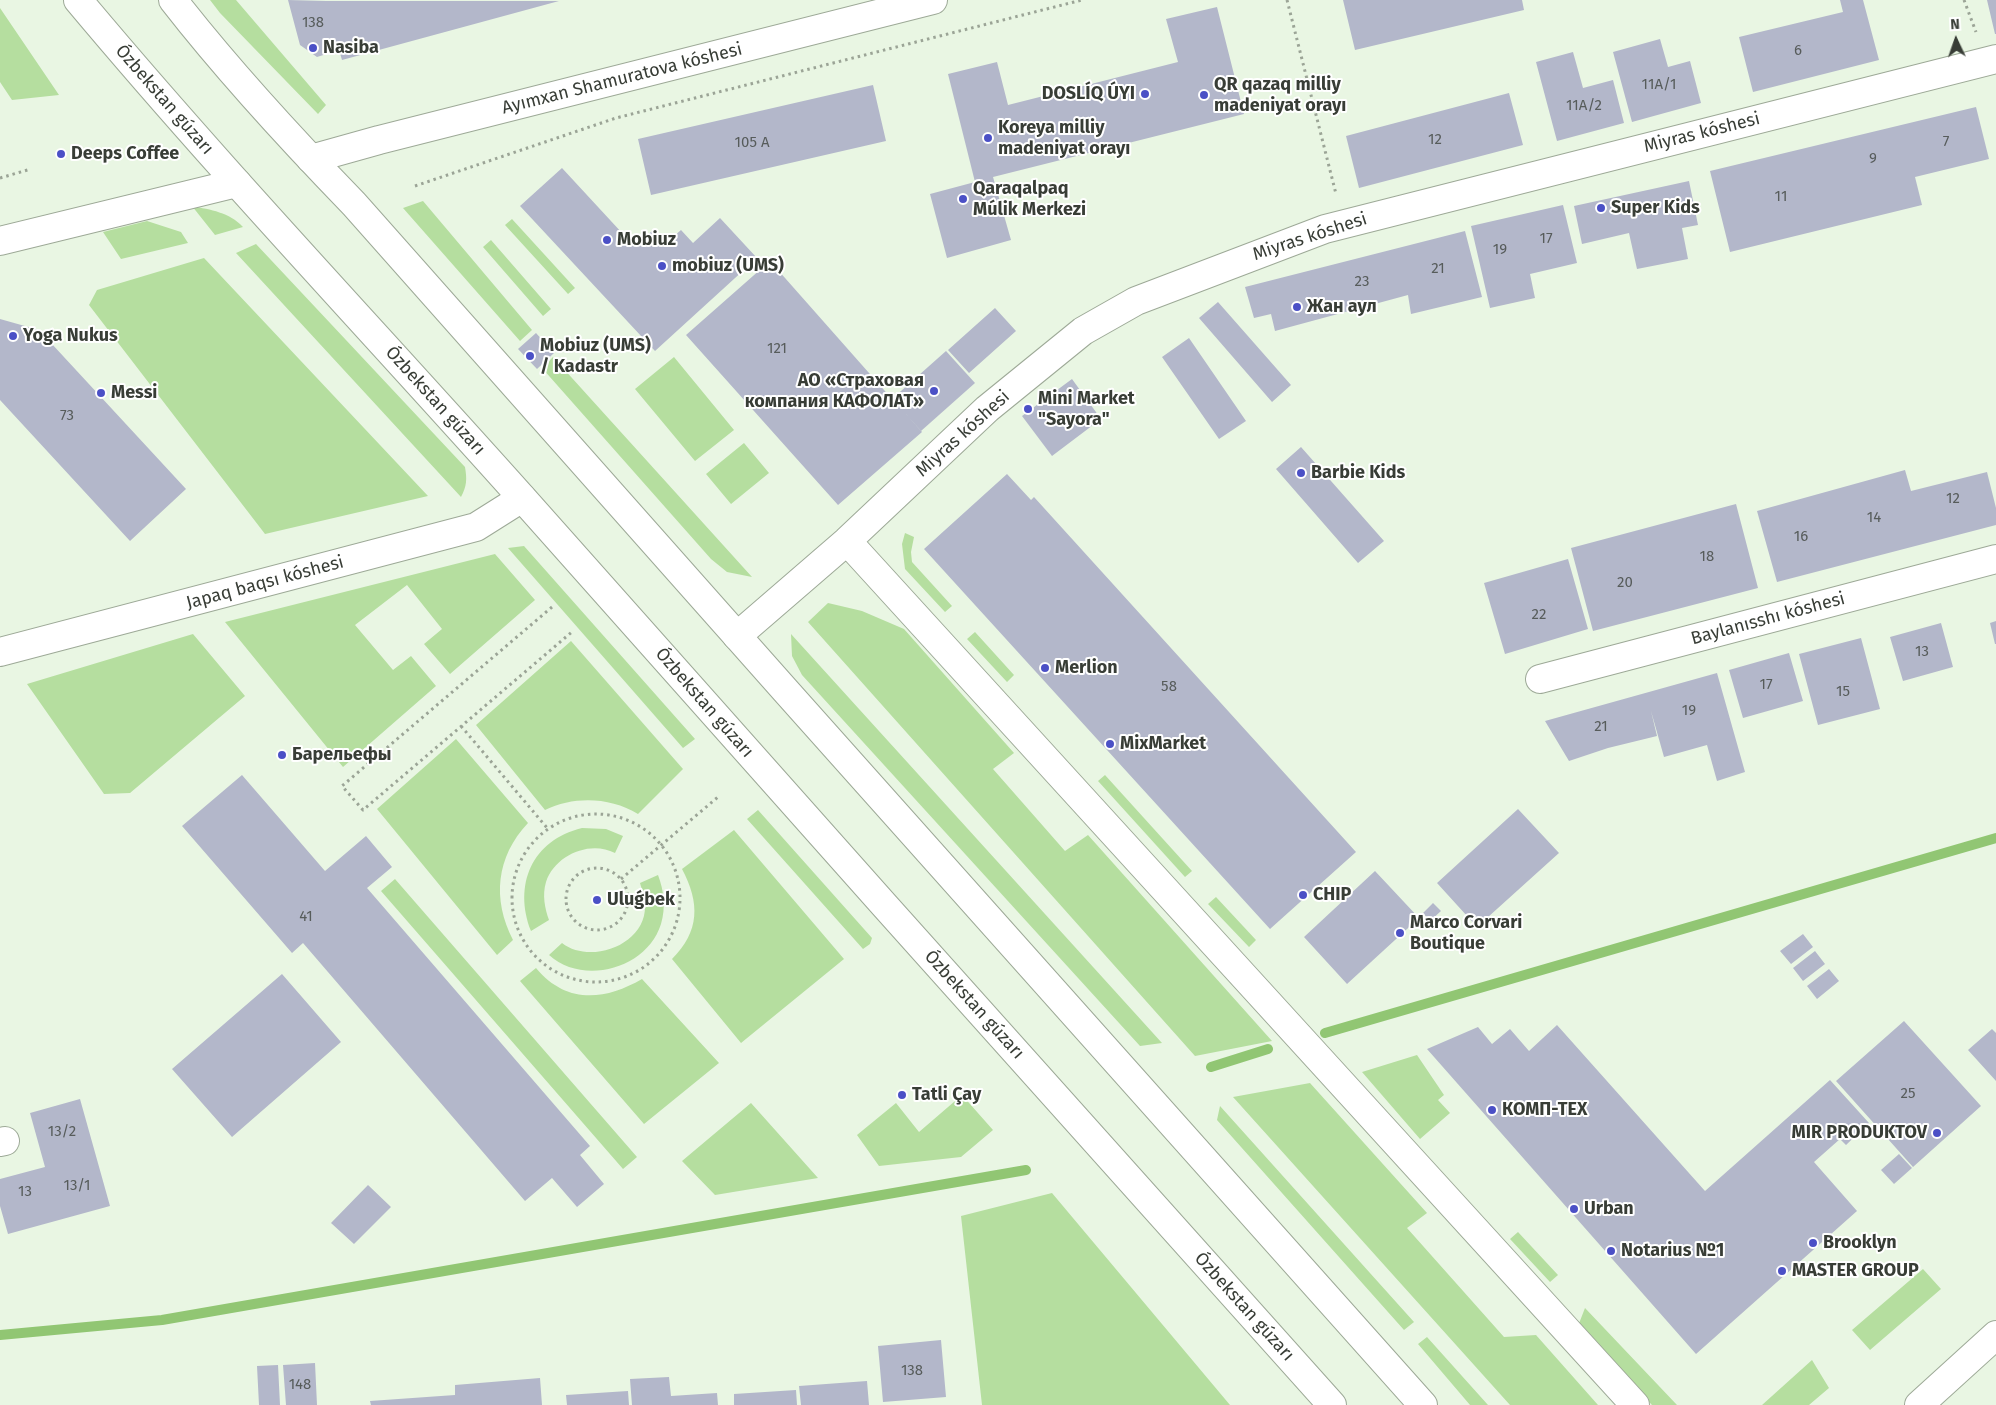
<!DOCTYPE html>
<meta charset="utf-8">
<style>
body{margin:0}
#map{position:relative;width:1996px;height:1405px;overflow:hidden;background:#e9f6e3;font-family:"Fira Sans",sans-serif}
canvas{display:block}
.north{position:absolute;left:1931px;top:15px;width:50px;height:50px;-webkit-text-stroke:4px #fff;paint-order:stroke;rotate:357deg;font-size:14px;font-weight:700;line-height:20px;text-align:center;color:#383d36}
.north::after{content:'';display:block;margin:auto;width:18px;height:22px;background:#383d36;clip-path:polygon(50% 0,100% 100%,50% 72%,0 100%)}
</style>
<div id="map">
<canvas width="1996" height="1405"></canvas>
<div class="north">N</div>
</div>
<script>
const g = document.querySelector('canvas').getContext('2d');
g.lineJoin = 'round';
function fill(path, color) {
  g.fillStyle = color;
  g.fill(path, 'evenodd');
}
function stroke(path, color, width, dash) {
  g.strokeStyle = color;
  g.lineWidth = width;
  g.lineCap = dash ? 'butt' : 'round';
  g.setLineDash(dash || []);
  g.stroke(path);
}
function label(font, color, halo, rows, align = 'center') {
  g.font = font + ' "Fira Sans",sans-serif';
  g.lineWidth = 4;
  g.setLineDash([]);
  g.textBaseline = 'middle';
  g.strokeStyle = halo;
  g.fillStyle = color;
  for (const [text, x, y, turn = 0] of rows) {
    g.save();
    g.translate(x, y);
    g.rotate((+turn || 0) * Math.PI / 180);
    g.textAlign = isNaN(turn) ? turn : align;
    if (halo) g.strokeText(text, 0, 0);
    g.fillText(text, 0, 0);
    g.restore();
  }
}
fill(new Path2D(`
 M210,0H236L326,105L318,114L220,13Z
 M0,8L59,95L12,100L0,82Z
 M423,201L532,330L520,341L403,208Z
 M192,206C211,210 229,212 243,227L215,235Z
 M512,219L575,288L568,294L505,225Z
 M147,221L181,232L188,243L121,259L103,232Z
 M491,240L551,309L543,316L483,247Z
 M256,244L465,467C467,479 467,486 461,497L236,253Z
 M204,258L428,496L265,534L89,305L97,290Z
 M553,357L752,577L727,572L711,559L542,368Z
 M674,357L734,430L695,461L635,389Z
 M744,443L769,473L731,504L706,474Z
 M905,533L914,537L911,552L912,562L952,606L945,612L905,569L902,544Z
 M524,546L695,739L683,748L508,548Z
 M495,554L535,600L450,674L424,644L442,629L407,585L355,625L393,670L411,656L436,686L343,767L225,622Z
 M828,603L862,611L904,629L1014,753L993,769L1065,851L1088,835L1272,1041L1195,1056L808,622Z
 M975,632L1014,675L1007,682L967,639Z
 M193,634L245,696L130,793L104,794L27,684Z
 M791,634L1162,1043L1140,1046L802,675L792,656Z
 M571,641L683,769L638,814C610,797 574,796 545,810L476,725Z
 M456,739L528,823C496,857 492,899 513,940L497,955L377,809Z
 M1105,775L1192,871L1185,877L1098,781Z
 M758,810L872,938L870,944L863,949L747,819Z
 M582,828L606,829L623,836L615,853C590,840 555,855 546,882C542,895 545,909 549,920L531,931C513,885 532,840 582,828Z
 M734,830L844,959L741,1043L672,959C700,931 700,903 682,869Z
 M658,875C664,891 666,907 661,924C647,969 583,986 549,955L562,943C590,965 646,945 645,906C645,898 642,890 640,883Z
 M395,879L637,1157L623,1169L381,891Z
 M1216,897L1256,940L1249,947L1208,904Z
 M536,968C566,1004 604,1001 642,979L719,1063L644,1124L520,981Z
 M1417,1055L1444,1095L1438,1100L1450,1113L1420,1139L1362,1072Z
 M1310,1083L1427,1213L1407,1228L1504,1337L1536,1335L1598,1405H1510L1233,1097Z
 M962,1095L993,1130L961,1157L879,1166L857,1135L896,1103L919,1132Z
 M751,1103L818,1178L715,1195L682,1161Z
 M1220,1106L1414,1322L1404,1330L1217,1120Z
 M1052,1193L1230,1405H982L961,1216Z
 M1518,1232L1558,1275L1550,1282L1510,1239Z
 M1923,1269L1941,1289L1870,1350L1852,1330Z
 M1585,1308L1677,1405H1652L1578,1326Z
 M1427,1337L1488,1405H1470L1418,1344Z
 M1812,1360L1829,1388L1809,1405H1762Z`), '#b5de9f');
stroke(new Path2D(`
 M1325,1033L1996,838
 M1211,1067L1268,1049
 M0,1335L162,1320L1026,1170`), '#91c673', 10);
fill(new Path2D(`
 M288,0L326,1H559L342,60L339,50L317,57L300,45Z
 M1343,0H1522L1524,10L1355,50Z
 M1840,0H1863L1879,60L1753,92L1739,37L1843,12Z
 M1987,0H1996V34H1995Z
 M1217,7L1244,114L993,177L1011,240L947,258L930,194L975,182L948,74L997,62L1008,105L1095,83L1178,62L1166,19Z
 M1660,39L1668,67L1690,61L1701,103L1632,122L1613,52Z
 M1573,52L1583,88L1613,80L1624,123L1557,141L1536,62Z
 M873,85L886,141L651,195L638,139Z
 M1509,93L1523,145L1359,188L1346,136Z
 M1976,107L1989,159L1915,177L1922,205L1730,252L1710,171Z
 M562,168L635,247L652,231L665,244L681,230L693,243L720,218L757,258L655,351L520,206Z
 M1689,181L1698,225L1682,228L1688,259L1637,269L1629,233L1582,244L1574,206Z
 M1563,205L1577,263L1530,274L1535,298L1490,308L1471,226Z
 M1465,231L1482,297L1411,314L1408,295L1275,331L1271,314L1254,318L1245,287Z
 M770,261L892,399L946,351L975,383L921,431L900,407L922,432L838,505L686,335Z
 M1218,302L1291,385L1272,402L1199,318Z
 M995,308L1016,331L969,373L948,350Z
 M0,319L39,330L186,489L130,541L0,400Z
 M536,333L554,353L537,369L518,349Z
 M1189,338L1246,421L1219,439L1162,357Z
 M1072,379L1101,419L1052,456L1022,416Z
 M1301,447L1384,541L1358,563L1276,469Z
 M1905,470L1911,491L1987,472L1996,508V525L1777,582L1757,511Z
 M1007,474L1031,500L1034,497L1356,852L1270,929L924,549Z
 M1736,504L1758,588L1593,631L1571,548Z
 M1568,559L1588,629L1505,654L1484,583Z
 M1996,621V644H1995L1990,623Z
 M1941,623L1953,667L1903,681L1890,637Z
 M1861,638L1880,709L1818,725L1799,654Z
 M1789,653L1803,701L1743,718L1729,670Z
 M1717,673L1745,772L1717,781L1707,745L1664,757L1651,711L1657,736L1608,748L1569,761L1545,721Z
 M242,775L325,871L366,836L392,867L367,888L590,1146L580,1155L604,1184L577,1207L552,1178L525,1201L303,943L292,953L182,826Z
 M1518,809L1559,853L1477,927L1437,883Z
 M1375,871L1419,918L1347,984L1304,937Z
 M1433,903L1441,911L1430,921L1423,913Z
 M1803,934L1813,947L1791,964L1780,951Z
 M1815,951L1825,964L1803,981L1793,968Z
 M1829,969L1839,981L1817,999L1807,986Z
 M282,974L341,1042L232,1137L172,1069Z
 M1904,1021L1981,1106L1913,1167L1836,1081Z
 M1557,1025L1705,1191L1830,1080L1869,1123L1846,1145L1840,1139L1814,1162L1857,1211L1696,1354L1427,1049L1478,1027L1492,1044L1510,1029L1529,1051Z
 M1992,1029L1996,1033V1081L1968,1050Z
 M80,1099L110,1206L59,1220L51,1192L59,1220L8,1234L0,1206V1179L45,1167L30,1113Z
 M1899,1154L1912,1168L1894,1184L1881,1170Z
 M368,1185L391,1207L354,1244L331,1223Z
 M941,1340L946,1397L883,1402L878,1346Z
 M315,1363L317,1405H286L283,1365Z
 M278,1365L280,1405H259L257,1366Z
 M669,1377L671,1396L717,1393L718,1405H632L630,1379Z
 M540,1378L542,1405H371L370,1401L455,1395V1385Z
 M867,1381L869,1405H801L799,1386Z
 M796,1390L797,1405H734V1394Z
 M628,1391L629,1405H567L566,1395Z`), '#b3b7ca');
const minor = new Path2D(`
 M311,159L379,140L933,0
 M0,241L237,183
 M847,541L1635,1405
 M737,636L847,541L987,409L1083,331L1136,301L1325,229L1996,59
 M0,652L476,527L522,498
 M1540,679L1996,559
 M0,1142L5,1141`);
const major = new Path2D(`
 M78,0C222,172 376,334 525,501C793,803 1062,1105 1332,1405
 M173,0C229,72 291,139 354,204L785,690L1423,1405
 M1919,1405L1996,1335`);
stroke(minor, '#9da997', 30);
stroke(major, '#9da997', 30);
stroke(new Path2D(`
 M1287,0L1336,194
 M1964,0L1976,32
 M0,178L31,169
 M415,186L616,118L1082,0
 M552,607L342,786L363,810L573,631
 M461,726L548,829
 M512 898a84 84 0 1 1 168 0a84 84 0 1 1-168 0Z
 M566 899a31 31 0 1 1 62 0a31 31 0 1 1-62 0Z
 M621,879L718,797`), '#9ba496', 3, [2.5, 4]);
stroke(minor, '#fff', 28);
stroke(major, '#fff', 28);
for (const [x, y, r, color] of [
 [313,48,5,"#4b50c6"],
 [1145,94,5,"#4b50c6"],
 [1204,95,5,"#4b50c6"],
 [988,138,5,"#4b50c6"],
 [61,154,5,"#4b50c6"],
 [963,199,5,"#4b50c6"],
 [1601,208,5,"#4b50c6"],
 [607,240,5,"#4b50c6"],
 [662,266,5,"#4b50c6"],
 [1297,307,5,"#4b50c6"],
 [13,336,5,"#4b50c6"],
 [530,356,5,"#4b50c6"],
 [934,391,5,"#4b50c6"],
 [101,393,5,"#4b50c6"],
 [1028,409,5,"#4b50c6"],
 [1301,473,5,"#4b50c6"],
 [1045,668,5,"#4b50c6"],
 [1110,744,5,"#4b50c6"],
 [282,755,5,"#4b50c6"],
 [1303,895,5,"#4b50c6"],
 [597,900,5,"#4b50c6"],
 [1400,933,5,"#4b50c6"],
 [902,1095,5,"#4b50c6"],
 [1492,1110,5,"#4b50c6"],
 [1937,1133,5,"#4b50c6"],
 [1574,1209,5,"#4b50c6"],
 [1813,1243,5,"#4b50c6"],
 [1611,1251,5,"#4b50c6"],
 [1782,1271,5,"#4b50c6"]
]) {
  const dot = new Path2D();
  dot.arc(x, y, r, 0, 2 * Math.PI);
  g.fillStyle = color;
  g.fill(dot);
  stroke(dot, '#fff', 2);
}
label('15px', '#575c5b', null, [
 ["138",313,23],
 ["6",1798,51],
 ["11А/1",1659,85],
 ["11А/2",1584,106],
 ["12",1435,140],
 ["7",1946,142],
 ["105 А",752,143],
 ["9",1873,159],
 ["11",1781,197],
 ["17",1546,239],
 ["19",1500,250],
 ["21",1438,269],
 ["23",1362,282],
 ["121",777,349],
 ["73",67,416],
 ["12",1953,499],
 ["14",1874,518],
 ["16",1801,537],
 ["18",1707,557],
 ["20",1625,583],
 ["22",1539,615],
 ["13",1922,652],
 ["17",1766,685],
 ["58",1169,687],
 ["15",1843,692],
 ["19",1689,711],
 ["21",1601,727],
 ["41",306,917],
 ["25",1908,1094],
 ["13/2",62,1132],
 ["13/1",77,1186],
 ["13",25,1192],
 ["138",912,1371],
 ["148",300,1385]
]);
label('bold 18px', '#383d36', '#fff', [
 ["Nasiba",323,48],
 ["QR qazaq milliy",1214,85],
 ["madeniyat orayı",1214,106],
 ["DOSLÍQ ÚYI",1135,94,"right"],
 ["Koreya milliy",998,128],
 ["madeniyat orayı",998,149],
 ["Deeps Coffee",71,154],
 ["Qaraqalpaq",973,189],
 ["Múlik Merkezi",973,210],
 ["Super Kids",1611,208],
 ["Mobiuz",617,240],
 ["mobiuz (UMS)",672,266],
 ["Жан аул",1307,307],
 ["Yoga Nukus",23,336],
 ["Mobiuz (UMS)",540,346],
 ["/ Kadastr",540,367],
 ["АО «Страховая",924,381,"right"],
 ["компания КАФОЛАТ»",924,402,"right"],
 ["Messi",111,393],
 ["Mini Market",1038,399],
 ["\"Sayora\"",1038,420],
 ["Barbie Kids",1311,473],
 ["Merlion",1055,668],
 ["MixMarket",1120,744],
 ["Барельефы",292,755],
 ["CHIP",1313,895],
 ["Uluǵbek",607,900],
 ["Marco Corvari",1410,923],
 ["Boutique",1410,944],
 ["Tatli Çay",912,1095],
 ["КОМП-ТЕХ",1502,1110],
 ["MIR PRODUKTOV",1927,1133,"right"],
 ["Urban",1584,1209],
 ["Brooklyn",1823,1243],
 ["Notarius №1",1621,1251],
 ["MASTER GROUP",1792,1271]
], 'left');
label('18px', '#383d36', '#fff', [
 ["Ayımxan Shamuratova kóshesi",622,79,-14],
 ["Ózbekstan gúzarı",164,100,49],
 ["Miyras kóshesi",1702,133,-14],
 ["Miyras kóshesi",1310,237,-18],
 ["Ózbekstan gúzarı",435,401,48],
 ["Miyras kóshesi",963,434,-42],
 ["Japaq baqsı kóshesi",265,583,-15],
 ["Baylanısshı kóshesi",1768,619,-15],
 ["Ózbekstan gúzarı",704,703,49],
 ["Ózbekstan gúzarı",974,1005,48],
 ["Ózbekstan gúzarı",1244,1307,48]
]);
</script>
